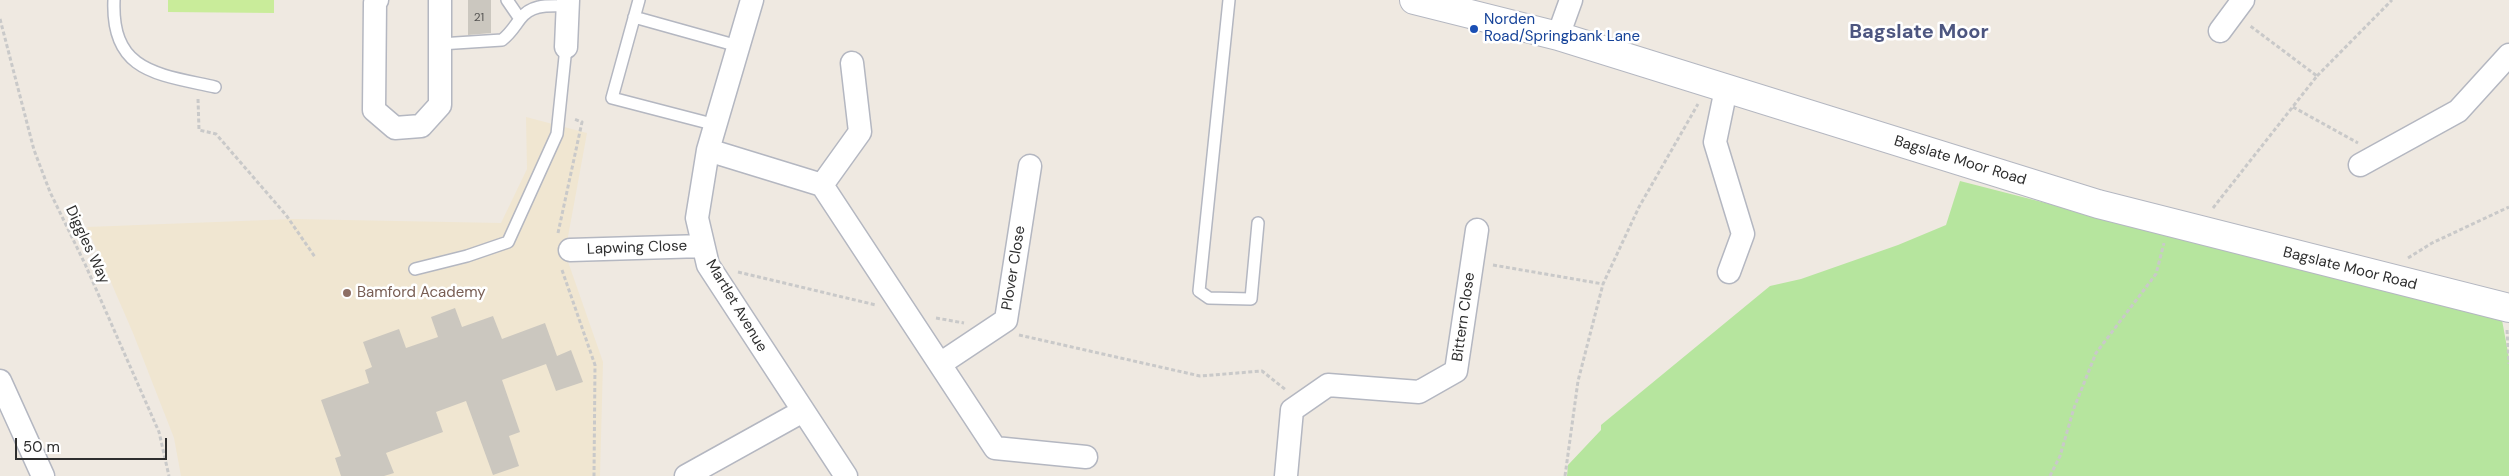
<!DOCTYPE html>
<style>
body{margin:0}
#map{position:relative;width:2509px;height:476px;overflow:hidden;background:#efe9e1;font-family:"DM Sans",sans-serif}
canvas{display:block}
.scale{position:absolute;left:15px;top:438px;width:152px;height:22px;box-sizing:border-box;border:2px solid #2e2e2e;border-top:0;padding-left:6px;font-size:15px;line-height:18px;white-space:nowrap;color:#2e2e2e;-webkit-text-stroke:4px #fff;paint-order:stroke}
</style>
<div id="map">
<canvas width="2509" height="476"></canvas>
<div class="scale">50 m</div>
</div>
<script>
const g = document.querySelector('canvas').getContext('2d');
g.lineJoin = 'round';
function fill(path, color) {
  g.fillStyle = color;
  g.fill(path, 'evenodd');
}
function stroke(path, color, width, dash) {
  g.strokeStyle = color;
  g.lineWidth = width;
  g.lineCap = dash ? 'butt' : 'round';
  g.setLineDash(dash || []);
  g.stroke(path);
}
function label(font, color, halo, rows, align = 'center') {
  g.font = font + ' "DM Sans",sans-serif';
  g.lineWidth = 5;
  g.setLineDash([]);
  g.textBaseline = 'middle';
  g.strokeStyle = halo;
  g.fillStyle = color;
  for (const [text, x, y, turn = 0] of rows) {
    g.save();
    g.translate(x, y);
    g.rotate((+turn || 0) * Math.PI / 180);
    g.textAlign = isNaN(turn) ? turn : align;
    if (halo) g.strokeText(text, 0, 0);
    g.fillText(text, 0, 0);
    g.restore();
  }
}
fill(new Path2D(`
 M526,117L587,133L565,253L603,362L600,476H181L174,438L133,333L87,227L293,219L501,223L527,169Z`), '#f0e6d1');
fill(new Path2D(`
 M1960,181L2502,320L2509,358V476H1567L1568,465L1601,430V425L1770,286L1801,279L1898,245L1946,225Z`), '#b6e59e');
fill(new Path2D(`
 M168,0H274V13L168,12Z`), '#c9ec9a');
fill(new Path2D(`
 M468,0H491V33L468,35Z
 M455,308L462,327L493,316L502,339L545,323L557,356L571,350L583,382L556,391L546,364L502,380L520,432L509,436L519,466L493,475L466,401L436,412L443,432L386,453L394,473L384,476H341L335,458L341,456L321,400L369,383L365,370L372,367L363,342L399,329L406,348L438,337L431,317Z`), '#cbc7bf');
const lane = new Path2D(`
 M114,0C111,72 157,74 215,87
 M507,0L520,19
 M639,0L612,98L716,125
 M1229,0L1199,291L1209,298L1251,299L1258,223
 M634,17L738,46
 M440,44L502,40C510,34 514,27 520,19C532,3 550,6 568,6
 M415,269L467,256L508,242L557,134L566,47`);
const street = new Path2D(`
 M377,0L375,3L374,110L395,128L421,126L440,105V0
 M752,0L708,150L697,218L708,265L846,476
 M2220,31L2243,0
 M1558,36L1571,0
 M566,47L568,0
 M852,63L860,132L822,185L995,448L1086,457
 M1726,89L1715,142L1743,234L1729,272
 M708,150L822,185
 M2360,165L2458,111L2509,55
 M570,250L703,246
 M940,364L1006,320L1030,166
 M0,381L43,476
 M686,476L803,411
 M1286,476L1292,410L1328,385L1419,392L1456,371L1477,230`);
const secondary = new Path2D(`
 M1414,0L1558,36L2098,204L2509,308`);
stroke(lane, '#b4b7c1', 14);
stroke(street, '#b4b7c1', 25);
stroke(secondary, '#b4b7c1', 30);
stroke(new Path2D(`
 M0,19L34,150L50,192L85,264L159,432L169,476
 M2317,76L2392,0
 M198,99L199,130L216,134L286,215L315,257
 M2293,107L2358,143
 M2213,208L2317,76L2249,25
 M558,233L582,122L574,119
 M2408,258L2432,243L2509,207
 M1493,265L1603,284
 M562,270L595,365L594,476
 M738,272L876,305
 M936,318L964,323
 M2507,330L2509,364
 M1019,335L1200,376L1262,371L1286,390
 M1565,476L1578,381L1603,284L1639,207L1698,104
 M2050,476L2060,456L2074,408L2096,353L2156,274L2164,243`), '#c9c9c9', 3, [4, 2.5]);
stroke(lane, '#fff', 11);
stroke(street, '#fff', 22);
stroke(secondary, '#fff', 28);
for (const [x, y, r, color] of [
 [1474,29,5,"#1a4fb4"],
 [347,293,5,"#8d6e63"]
]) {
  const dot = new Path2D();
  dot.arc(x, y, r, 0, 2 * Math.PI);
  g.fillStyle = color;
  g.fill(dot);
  stroke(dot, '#fff', 2);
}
label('12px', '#555452', null, [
 ["21",479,18]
]);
label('15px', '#164399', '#fff', [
 ["Norden",1484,20],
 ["Road/Springbank Lane",1484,37]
], 'left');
label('15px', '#2e2e2e', '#fff', [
 ["Bagslate Moor Road",1960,161,17],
 ["Diggles Way",87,245,65],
 ["Lapwing Close",637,248,-2],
 ["Plover Close",1014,268,-81],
 ["Bagslate Moor Road",2350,269,14],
 ["Martlet Avenue",736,306,59],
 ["Bittern Close",1464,317,-82]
]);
label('15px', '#785e54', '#fff', [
 ["Bamford Academy",357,293]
], 'left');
label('bold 20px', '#4d5680', '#fff', [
 ["Bagslate Moor",1919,33]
]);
</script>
